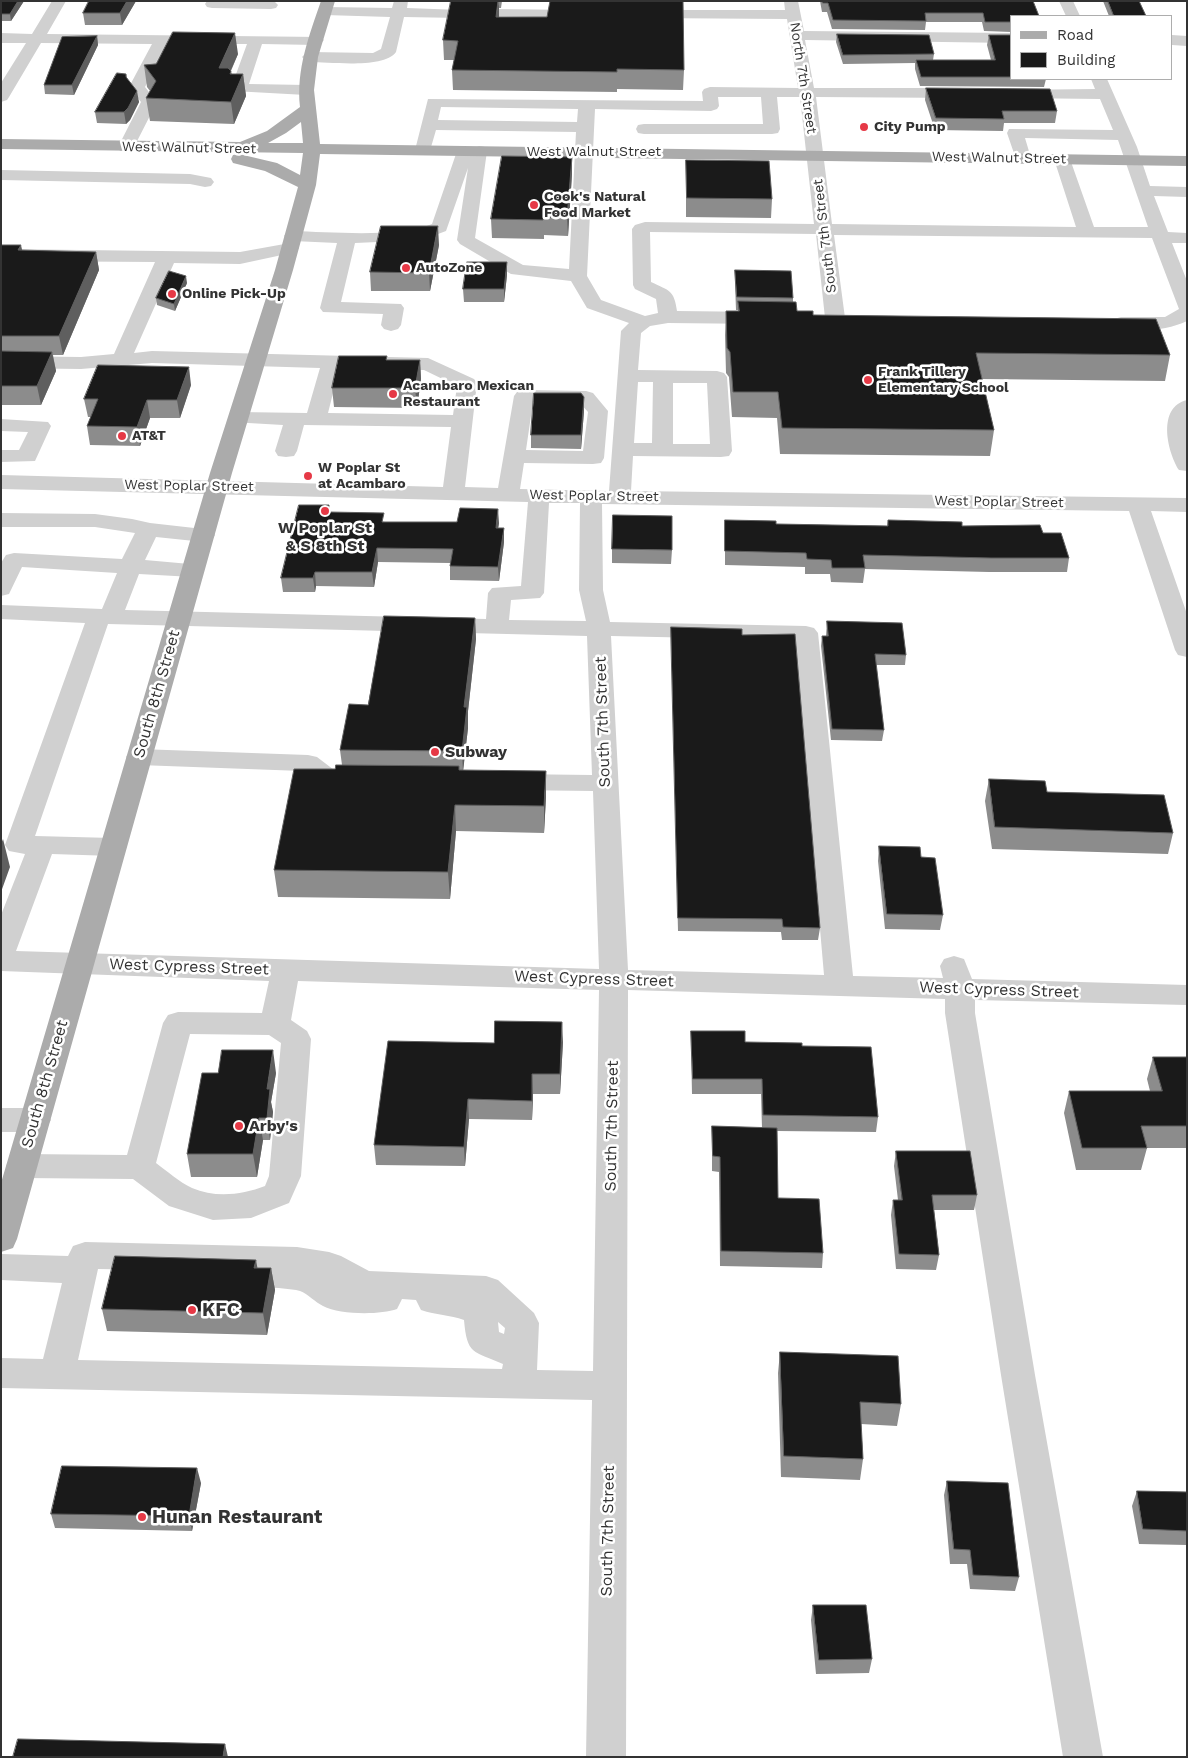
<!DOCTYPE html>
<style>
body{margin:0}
#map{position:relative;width:1188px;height:1758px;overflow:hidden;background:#fff;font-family:"Work Sans",sans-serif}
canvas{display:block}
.frame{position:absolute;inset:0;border:2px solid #333;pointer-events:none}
.legend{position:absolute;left:1010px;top:15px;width:162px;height:65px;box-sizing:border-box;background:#fff;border:1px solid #adadad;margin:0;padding:6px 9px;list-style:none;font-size:15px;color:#333}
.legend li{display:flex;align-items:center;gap:10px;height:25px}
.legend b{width:25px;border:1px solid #adadad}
</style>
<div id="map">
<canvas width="1188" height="1758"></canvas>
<div class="frame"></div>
<ul class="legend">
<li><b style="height:6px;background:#ababab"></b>Road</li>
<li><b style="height:14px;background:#1a1a1a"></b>Building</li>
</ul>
</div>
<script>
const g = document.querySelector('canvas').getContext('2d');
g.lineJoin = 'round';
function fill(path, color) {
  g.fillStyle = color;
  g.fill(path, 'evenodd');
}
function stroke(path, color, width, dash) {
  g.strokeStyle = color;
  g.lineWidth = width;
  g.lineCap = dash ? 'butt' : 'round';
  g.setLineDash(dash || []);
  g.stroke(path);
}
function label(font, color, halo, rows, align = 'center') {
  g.font = font + ' "Work Sans",sans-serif';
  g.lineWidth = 5;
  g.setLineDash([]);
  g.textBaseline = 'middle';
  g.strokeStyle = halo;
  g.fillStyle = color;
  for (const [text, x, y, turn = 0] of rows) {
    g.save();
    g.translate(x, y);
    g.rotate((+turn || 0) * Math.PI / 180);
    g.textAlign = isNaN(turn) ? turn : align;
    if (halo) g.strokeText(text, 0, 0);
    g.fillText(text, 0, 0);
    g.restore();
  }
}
fill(new Path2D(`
 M52,1H66L47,34L321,37L324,40L321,43L316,45L262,44L249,84L306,85L312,87L314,90L312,93L306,95L233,91L231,88L247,44H167L145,87L157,102L132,151H120L118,147L141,102L129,87L152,44L41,43L9,97L7,100L1,102V83L26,43H1V33L32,34Z
 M207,1H274L278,5L276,8L271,9L212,8L207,7L205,4Z
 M394,1H408L407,8L461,10L466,11L468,14L466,17L461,18L404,17L396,52C384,69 330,62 310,62L305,60L302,57L305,54L310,52L373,53L381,49L390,17L325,15L320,14L318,11L320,8L325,7L392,8Z
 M784,1H798L804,31L1012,33V43L805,40L814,88H962L968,90L970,93L968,96L962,98L816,97L832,224L1076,227L1054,159L1056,155H1068L1070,159L1094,227H1148L1118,140L1025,138L1031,158L1029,162H1017L1007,133L1009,129L1113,130L1100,99L1015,98L1009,96L1007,93L1009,90L1095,89L1091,79H1107L1137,147L1150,186L1187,187V197L1154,196L1168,232L1187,233V243H1172L1187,281V321C1166,331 1137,333 1114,327L1111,323L1114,319L1121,317H1165L1179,309L1152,238L834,235L845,318L842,322L835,324L828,322L825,318L816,234L650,232L651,282C670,291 674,290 677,311L763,312L770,314L773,318L770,322L763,324L668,323L650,326L641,333L638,370L717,371L724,373L727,377L732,451L729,456L721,457L633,456L631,491L1187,498V512L1151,511L1187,614V657L1178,655L1175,650L1129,511L602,504L603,590L610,622L806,626L814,628L818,633L853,976L943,978L940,966L944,959L954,956L964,959L972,979L1187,985V1005L975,1000V1013L1035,1375L1103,1757H1063L1001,1375L945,1013V999L628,990L626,1757H586L592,1400L1,1388V1358L43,1359L62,1283L1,1280V1254L68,1256L73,1246L85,1242L297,1247L329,1252L341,1256L369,1271L486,1276L498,1280L534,1313L539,1323L537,1370L593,1371L599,990L298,981L291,1020L307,1031L311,1039L301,1176L289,1203L251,1218L213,1220L169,1206L133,1179L22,1178L11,1175L6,1166L11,1157L22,1154L127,1155L163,1023L168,1015L178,1012L262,1013L269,981L1,971V915L25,854L9,851L5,845L85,623L1,619V605L102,609L117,573L22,567L9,594L1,596V563L6,555L14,553L122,559L135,533L95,527H1V513L95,514L132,519L150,523L212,530L215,535L212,540L204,542L156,537L145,560L201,565L204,570L201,575L193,577L139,574L125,610L486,619L488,593L492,588L521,586L528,502L1,489V475L443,487L451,427L304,425L297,451L294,456L286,457L278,456L275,451L283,425L231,422L228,418L231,414L238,412L307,413L320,368L152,363L81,369L1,368V356L81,357L114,354L155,262L1,261V249L240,252L290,243L296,244L299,248L296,252L240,264L174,263L134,353L152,351L428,358L474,379L477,383L465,487L498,488L514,396L517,392L524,390L586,391L593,393L608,411L604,458L601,463L593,464L524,463L520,489L609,491L621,331L629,323L587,308L571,281L511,274L460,244L457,240L468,168L446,231L422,240L355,243L341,302L401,304L404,308L401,325L398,329L391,331L384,329L381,325L383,314L323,312L320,308L337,243L293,241L287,240L284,236L287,232L293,231C330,232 399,238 432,224L457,151L459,147L465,146L472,149L479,146L485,147L487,151L475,238L523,265L569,269L576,132L436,130L429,154H417L415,150L428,99L703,101L702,92L704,89L710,87L798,88L787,19L645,18L640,17L638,14L640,11L645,10H785ZM718,97H761L763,124H644L638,125L636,129L638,133L644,134H772L778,133L780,129L777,97H800L814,224L645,222L635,225L632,229L633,285L635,289L656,299L658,313L645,316L601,300L587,276L595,109L711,111L717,109L719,106ZM441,107L578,109L577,122L438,120ZM339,369L424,370L457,386L453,415L328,413ZM638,382H653L652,443H634ZM673,383H707L710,444H673ZM533,402L580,403L588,412L583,451L526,450ZM549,503H580L579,590L586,621L509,620L511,600L540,598L544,593ZM108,624L587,636L592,775L510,774L501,776L497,782L501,788L510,790L593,791L599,969L16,951L52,854L113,856L123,853L127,847L123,841L113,838L35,836ZM611,636L795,640L824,975L628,970ZM190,1034L269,1035L281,1043L269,1176L265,1186C242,1195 215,1198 192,1188C179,1182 167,1171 156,1163ZM98,1269L262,1272L260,1276L265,1286C277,1289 290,1288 300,1291C308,1294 315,1302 323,1306C340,1315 380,1315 397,1309L402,1299L416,1300L421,1310C436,1315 450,1315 464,1320C467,1355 473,1351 503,1364L502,1369L78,1360ZM498,1322L505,1328L504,1334L499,1332Z
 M1059,1H1073L1080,16H1066Z
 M489,9L584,10L589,11L591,14L589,17L584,18L484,16L482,13L484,10Z
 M1172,35L1187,36V46L1172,45Z
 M1,170L190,174L211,178L214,182L211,186L205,187L190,184L1,180Z
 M1187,400V471L1179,470C1167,451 1157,407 1187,400Z
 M1,419L48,422L51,426L35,461L1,462V450H19L28,432L1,431Z
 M139,749L308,755L317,757L338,773L358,775L362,781L358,787C332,794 322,786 302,771L139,765L130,763L126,757L130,751Z
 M1,1108H35L46,1112L51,1120L46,1128L35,1132H1Z`), '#d0d0d0');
fill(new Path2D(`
 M321,1H335L318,57L314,90L320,144L1187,156V166L320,154L316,185L293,270L232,473L17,1239L13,1248L1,1252V1183L210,473L275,270L298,187L265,171L233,163L231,159L233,155L239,154L277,163L300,175L303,153L1,149V139L240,142L267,131L300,107C296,69 309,36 321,1ZM301,122L303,143H268L286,133Z`), '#ababab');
fill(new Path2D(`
 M1,1H24L11,21H1Z
 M89,1H136L122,25H85L83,13Z
 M442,1H502L501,8H499V17L684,70L683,90L617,89V92L453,90L452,70L454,60H444L443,40L451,2Z
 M820,1H1033L1012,16V32L984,31L982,22H926L925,30L832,29L827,12H822Z
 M1103,1H1139L1146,16H1109Z
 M837,34L934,54L933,60H991L987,45L989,35H1012V79H1046L1044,87L920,86L915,69V63L843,64L836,42Z
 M97,36L98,45L74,95L45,94L44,85Z
 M238,54L231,71L232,74H243L246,96L234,124L150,121L146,98L150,91L147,87L144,65Z
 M126,74L127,78L139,102L130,120L126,124L97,123L95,112Z
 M926,88L1057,111L1055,123H1004L1003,131L935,130L925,100Z
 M572,157V174L568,236L544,235V239L492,238L491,219Z
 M686,160L772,199L771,218L686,217Z
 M1,245L22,251L96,252L99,270L63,355H53L56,371L41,405H1Z
 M439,245L430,291H371L370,272Z
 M735,270L793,298V302L797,311L813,315L1170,355L1165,381L982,379L994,430L990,456L780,454L777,418L732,417L729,377L726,373L725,335L726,311H738V310H736L735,283Z
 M507,275L504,302H464L463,289Z
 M187,283L175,311L157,305L156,298Z
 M387,360H420L421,379L417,408L334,407L332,388Z
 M191,385L180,418H150L140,446L90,445L87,426L91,417H88L84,399Z
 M584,411L581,449L531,448V435Z
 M329,505L330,512L385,522L499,523L498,528L504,542L499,581L450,580V563L378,562L374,587L316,586L315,592H283L281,578Z
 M725,520L776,524L887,526L888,520L962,526L1043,533L1069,558L1067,572H989L865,569L863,583L831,582L830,574H805V567L725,565Z
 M612,549L672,550L671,564L612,563Z
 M475,618L476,639L468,711V728L463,770L546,797L544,833L456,831L450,899L278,897L274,870L335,769L342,765L340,750L368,705Z
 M827,621L906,655L905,665H876L884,730L882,741L831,740L821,646L822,636H826Z
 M671,627L742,635L820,928L818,940H782L781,932L678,931L671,639Z
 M989,779L1047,792L1173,833L1168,854L992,849L985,801Z
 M879,846L921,857L943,915L940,930L885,929L878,861Z
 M691,1031L745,1042L802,1046L878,1117L876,1132L777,1131L778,1198L823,1253L822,1268L720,1266L719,1172L712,1171V1126L762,1128L761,1094H692L691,1046Z
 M563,1042L560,1094H533L532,1120L469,1119L465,1166L376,1165L374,1145L494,1043Z
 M1153,1057H1187V1148H1147L1141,1170H1076L1064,1113L1069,1091H1150L1147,1079Z
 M276,1073L271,1102L273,1112L270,1140H263L257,1177H191L187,1154Z
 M896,1151L977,1195L974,1210H934L939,1255L936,1270L896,1269L891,1215L893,1200H898L894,1166Z
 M257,1268H271L275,1290L267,1335L107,1331L102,1309Z
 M780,1352L901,1404L897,1426L861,1424L863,1459L860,1480L781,1477L778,1373Z
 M947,1481L1019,1577L1015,1591L970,1589L967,1564H950L944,1495Z
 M201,1483L192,1531L55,1528L51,1514Z
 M1137,1491L1187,1492V1545L1139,1544L1132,1506Z
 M813,1605L872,1659L869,1673L816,1674L811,1620Z`), '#8c8c8c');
fill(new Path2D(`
 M18,1H24L11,21L10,14Z
 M127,1H136L122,25L120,13Z
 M499,1V19L496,17Z
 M235,33L238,54L222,90L219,68Z
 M97,36L98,45L74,95L72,85Z
 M243,74L246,96L234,124L231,102Z
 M137,91L139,102L130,120L126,124L124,112Z
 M572,157V174L568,236L567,218Z
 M438,226L439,245L430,291L429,273Z
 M21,245L25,263L18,250Z
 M96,252L99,270L63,355L59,336Z
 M507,262V275L504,302V289Z
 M186,276L187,283L175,311L174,304Z
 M52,352L56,371L41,405L37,386Z
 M420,360L421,379L417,408L415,388Z
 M189,367L191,385L180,418L177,400Z
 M584,397V411L581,449V435Z
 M147,400L150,418L140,446L137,427Z
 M498,509L499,523L496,542V528Z
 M504,528V542L499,581L498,567Z
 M377,548L378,562L374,587L372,572Z
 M315,572L316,586L315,592L313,578Z
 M475,618L476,639L468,711V728L463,772L462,751L464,707Z
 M546,771V797L544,833V806Z
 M455,805L456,831L450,899L448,872Z
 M3,839L10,867L1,892V844Z
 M562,1022L563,1042L560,1094V1074Z
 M273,1050L276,1073L271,1102L273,1112L270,1140L267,1118V1089Z
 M532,1074L533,1094L532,1120Z
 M468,1099L469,1119L465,1166L464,1147Z
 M259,1118L263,1140L257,1177L253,1154Z
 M256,1260L260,1282L254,1268Z
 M271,1268L275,1290L267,1335L263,1313Z
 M197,1468L201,1483L192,1531L189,1516Z
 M225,1744L228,1757H223Z`), '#5f5f5f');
const building = new Path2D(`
 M1,1H18L10,14H1Z
 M89,1H127L120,13H83Z
 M451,1H498L496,17H547L550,1H683L684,70L617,69V72L452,70L458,41L443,40Z
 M822,1H1033L1039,16H1012V22H985L983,13H925L926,21L833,20L828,3H823Z
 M1108,1H1139L1146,16H1114Z
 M173,32L235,33L219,68H228L231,71L230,74H243L231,102L146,98L156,81L144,65L156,64Z
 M837,34L929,35L934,54L843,55Z
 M989,35H1012V77H921L916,60H995Z
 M97,36L72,85H44L62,37Z
 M117,73L126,74V77L137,91L128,108L124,112H95Z
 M926,88L1050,89L1057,111H1002L1004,119L936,118Z
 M502,156L572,157L567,218L544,217L543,220L491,219Z
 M686,160L769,161L772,199L687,198Z
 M381,226H438L429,273L370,272Z
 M1,245H21L18,250L96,252L59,336H1Z
 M467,262H507L504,289H463Z
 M735,270L791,271L793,298L737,297Z
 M169,271L186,276L174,304L156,298Z
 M738,301L796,302L797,311H813V315L1156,319L1170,355L976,353L994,430L782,428L778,392H733L730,352L727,348L726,311H739Z
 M1,351L52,352L37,386H1Z
 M339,356H387L386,360H420L415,388H332Z
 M98,365L189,367L177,400H147L137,427L87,426L98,399H84Z
 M534,393H581L584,397L581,435H531Z
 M299,505H329L328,512L384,513L382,522H457L460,508L498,509L496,528H504L498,567L450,566L453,549L377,548L372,572H315L313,578H281Z
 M613,515L672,516V550L612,549Z
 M725,520L776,521V524L888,526V520L962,522V526L1040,525L1043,533H1061L1069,558H991L863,555L865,568H832L831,560L807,559L806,553L725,551Z
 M384,616L475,618L464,707H467L462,751L340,750L349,704L368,705Z
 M827,621L902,623L906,655L875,654L884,730L832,729L822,636H828Z
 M671,627L742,629V635L795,634L820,928L783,927L782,919L678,918Z
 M336,765L459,766V770L546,771L544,806L455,805L448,872L274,870L294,769H335Z
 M989,779L1045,781L1047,792L1164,795L1173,833L995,827Z
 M879,846L920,847L921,857L935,858L943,915L887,914Z
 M495,1021L562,1022L560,1074H532V1101L468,1099L464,1147L374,1145L388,1041L494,1043Z
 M691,1031H745V1042L802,1043V1046L871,1047L878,1117L763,1115L762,1079H693Z
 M222,1050H273L267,1089H270L267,1118H259L253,1154H187L202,1073H218Z
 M1153,1057H1187V1126H1141L1147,1148H1082L1069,1091H1162Z
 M712,1126L777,1128L778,1198L819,1199L823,1253L721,1251L720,1157L713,1156Z
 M896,1151H970L977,1195H932L939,1255L899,1254L893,1200H902Z
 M115,1256L256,1260L254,1268H271L263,1313L102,1309Z
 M780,1352L898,1356L901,1404L860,1402L863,1459L784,1456Z
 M62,1466L197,1468L189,1516L51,1514Z
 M947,1481L1008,1483L1019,1577L973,1575L970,1550L954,1549Z
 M1137,1491L1187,1492V1531L1143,1529Z
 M813,1605H866L872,1659L819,1660Z
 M18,1739L225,1744L223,1757H13Z`);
fill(building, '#1a1a1a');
stroke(building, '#5f5f5f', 1);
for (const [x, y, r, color] of [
 [864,127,5,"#e63946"],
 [534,205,5,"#e63946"],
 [406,268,5,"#e63946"],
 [172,294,5,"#e63946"],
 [868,380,5,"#e63946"],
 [393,394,5,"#e63946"],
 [122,436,5,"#e63946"],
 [308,476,5,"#e63946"],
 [325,511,5,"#e63946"],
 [435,752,5,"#e63946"],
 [239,1126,5,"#e63946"],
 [192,1310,5,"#e63946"],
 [142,1517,5,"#e63946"]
]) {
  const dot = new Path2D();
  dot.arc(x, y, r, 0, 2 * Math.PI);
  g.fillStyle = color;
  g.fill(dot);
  stroke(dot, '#fff', 2);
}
label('14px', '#333', '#fff', [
 ["North 7th Street",803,78,81],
 ["West Walnut Street",189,148,1],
 ["West Walnut Street",594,152],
 ["West Walnut Street",999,158,1],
 ["South 7th Street",825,236,-97],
 ["West Poplar Street",189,486,1],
 ["West Poplar Street",594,496,1],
 ["West Poplar Street",999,502,1]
]);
label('bold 14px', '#333', '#fff', [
 ["City Pump",874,127],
 ["Cook's Natural",544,197],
 ["Food Market",544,213],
 ["AutoZone",416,268],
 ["Online Pick-Up",182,294],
 ["Frank Tillery",878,372],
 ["Elementary School",878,388],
 ["Acambaro Mexican",403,386],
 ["Restaurant",403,402],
 ["AT&T",132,436],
 ["W Poplar St",318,468],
 ["at Acambaro",318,484]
], 'left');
label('bold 16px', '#333', '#fff', [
 ["W Poplar St",325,528,"center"],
 ["& S 8th St",325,546,"center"],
 ["Subway",445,752],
 ["Arby's",249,1126]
], 'left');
label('16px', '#333', '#fff', [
 ["South 8th Street",157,694,-74],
 ["South 7th Street",603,722,-92],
 ["West Cypress Street",189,967,2],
 ["West Cypress Street",594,979,2],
 ["West Cypress Street",999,990,2],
 ["South 8th Street",45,1084,-74],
 ["South 7th Street",612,1126,-89],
 ["South 7th Street",608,1531,-89]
]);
label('bold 19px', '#333', '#fff', [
 ["KFC",202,1310],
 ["Hunan Restaurant",152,1517]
], 'left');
</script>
